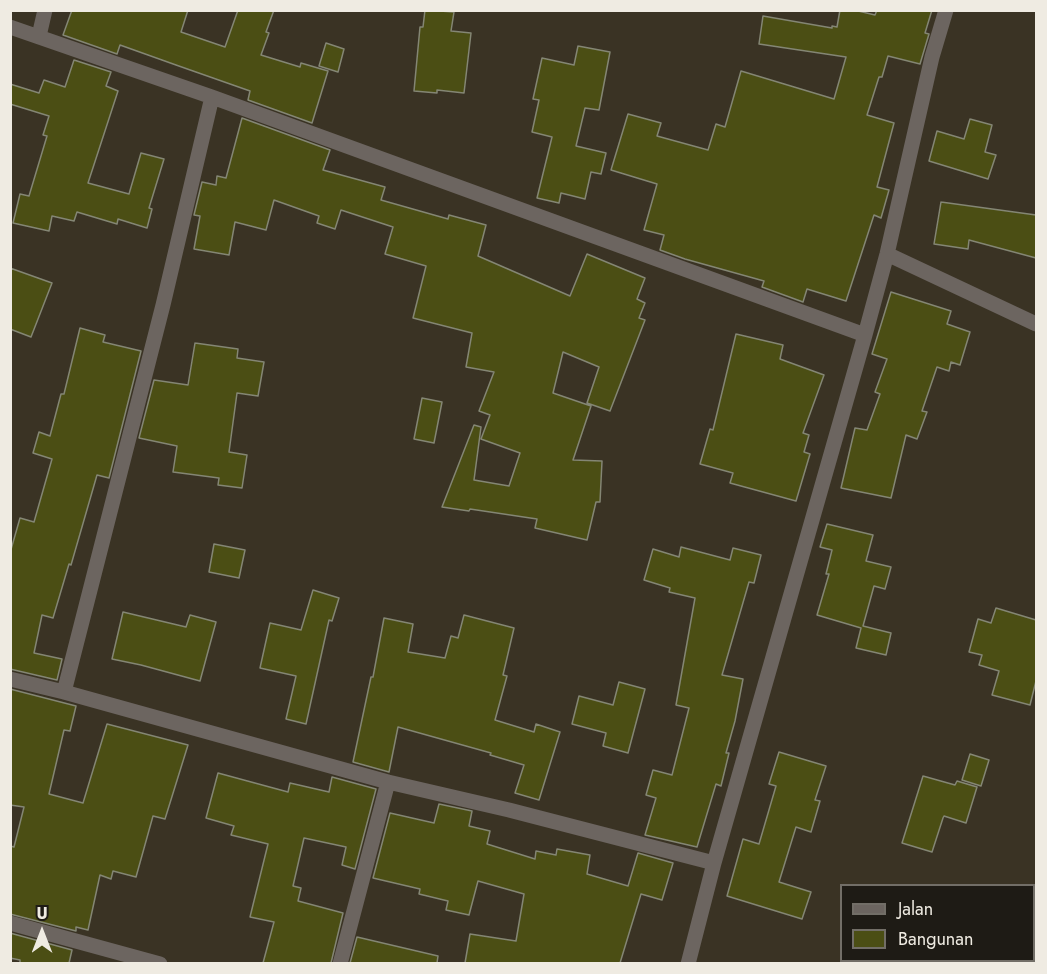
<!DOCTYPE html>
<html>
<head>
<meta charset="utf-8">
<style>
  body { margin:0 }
  #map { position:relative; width:1047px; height:974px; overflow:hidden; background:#3a3324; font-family:Jost,sans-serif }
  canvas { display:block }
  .frame { position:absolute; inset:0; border:12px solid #efebe2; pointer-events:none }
  .legend { position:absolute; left:840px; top:884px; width:195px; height:78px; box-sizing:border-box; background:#1e1b15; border:2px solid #726e67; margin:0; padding:8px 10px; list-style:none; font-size:18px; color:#efebe2 }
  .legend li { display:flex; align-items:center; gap:12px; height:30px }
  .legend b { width:30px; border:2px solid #726e67 }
  .north { position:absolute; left:12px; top:902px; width:60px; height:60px; -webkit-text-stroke:4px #1e1b15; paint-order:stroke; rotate:0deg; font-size:16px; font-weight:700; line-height:24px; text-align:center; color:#efebe2 }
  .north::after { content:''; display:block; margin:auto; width:21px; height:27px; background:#efebe2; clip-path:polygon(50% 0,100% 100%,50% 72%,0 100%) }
</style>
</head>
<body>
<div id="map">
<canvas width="1047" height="974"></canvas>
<div class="frame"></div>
<ul class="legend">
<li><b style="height:8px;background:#6c6560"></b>Jalan</li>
<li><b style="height:16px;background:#4b4e14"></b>Bangunan</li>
</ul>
<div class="north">U</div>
</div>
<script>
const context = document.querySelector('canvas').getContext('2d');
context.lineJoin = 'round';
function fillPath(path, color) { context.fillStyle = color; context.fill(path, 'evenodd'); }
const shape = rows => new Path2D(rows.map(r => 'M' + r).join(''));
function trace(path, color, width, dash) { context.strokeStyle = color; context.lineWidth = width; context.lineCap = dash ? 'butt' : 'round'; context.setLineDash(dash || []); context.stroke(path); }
const building = shape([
  [72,10,188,10,181,32,225,47,238,10,274,10,266,32,269,33,261,55,300,67,301,63,328,71,312,123,248,100,250,91,176,65,120,45,117,54,63,35,72,10],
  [425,10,454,12,451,31,471,33,464,93,437,90,437,93,414,91,420,27,423,27,425,10],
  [840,10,854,10,875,15,877,10,932,10,925,33,929,34,920,64,888,56,882,77,879,77,867,115,894,123,877,187,889,190,881,218,874,215,846,301,807,289,803,302,762,287,764,281,685,259,660,250,664,235,644,230,657,184,611,170,628,114,661,123,657,136,708,150,716,124,725,127,741,71,834,99,846,57,759,44,763,16,832,28,832,26,837,27,840,10],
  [326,43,344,49,338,72,319,66,326,43],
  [578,46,610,52,599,110,585,108,576,146,606,153,601,174,591,172,585,199,561,193,559,203,537,198,552,137,532,132,539,100,533,99,542,58,574,65,578,46],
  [74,60,111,72,106,86,118,91,88,183,129,194,141,153,164,159,149,208,152,209,147,228,118,219,117,224,77,212,74,221,52,216,49,231,13,223,20,194,29,196,47,136,43,135,49,116,10,104,10,84,39,93,44,80,65,87,74,60],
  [242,118,330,150,323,170,385,187,381,200,448,219,449,215,486,225,478,256,570,296,587,254,645,278,637,299,645,303,639,318,645,320,610,411,587,403,599,367,563,352,553,393,591,406,573,460,602,461,600,502,596,502,587,540,535,528,537,519,470,509,469,511,442,507,474,425,481,427,474,480,509,486,520,453,481,439,490,415,479,411,494,372,466,367,472,333,413,318,426,266,385,254,393,227,341,210,335,229,317,223,319,216,274,200,266,230,235,222,229,255,194,249,200,216,194,215,202,182,216,185,217,176,226,178,242,118],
  [970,119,992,125,985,152,996,155,988,179,929,161,937,131,964,139,970,119],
  [941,202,1036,215,1036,258,969,240,968,249,934,244,941,202],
  [10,268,52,283,31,337,10,329,10,268],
  [891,292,951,311,947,324,970,332,960,365,951,362,949,371,937,367,922,411,927,412,917,439,906,435,891,498,841,488,855,428,867,430,880,394,875,392,887,359,872,354,891,292],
  [80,328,105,335,103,342,141,351,109,478,97,475,71,565,69,564,53,618,42,615,34,653,62,659,57,680,10,669,10,553,20,518,34,522,52,459,33,453,39,432,50,436,61,394,64,394,80,328],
  [736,334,783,345,780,359,824,375,803,433,809,435,804,452,810,454,796,501,730,483,733,473,700,464,710,429,713,430,736,334],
  [195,343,238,349,237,358,264,362,258,396,237,393,229,452,247,455,242,488,218,485,219,478,173,472,177,446,139,438,154,380,188,385,195,343],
  [422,398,442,402,434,443,414,439,422,398],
  [827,524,873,535,866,561,891,567,885,589,874,586,863,626,891,633,886,655,856,648,861,628,817,615,829,574,826,574,832,550,820,547,827,524],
  [214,544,245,550,239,578,209,572,214,544],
  [681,547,730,560,733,548,761,555,754,583,749,582,722,675,743,679,735,721,726,753,729,753,721,786,716,784,697,847,645,835,656,798,646,795,653,770,672,775,689,708,676,705,695,598,669,592,670,588,644,580,653,549,679,557,681,547],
  [313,590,339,598,332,621,329,620,306,724,286,719,296,676,260,668,270,623,301,630,313,590],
  [996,608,1036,620,1036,681,1030,705,992,695,999,671,979,665,982,655,969,652,978,619,991,623,996,608],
  [123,612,186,627,190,615,216,622,200,681,141,665,112,659,123,612],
  [464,615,514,628,503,675,507,676,495,720,534,732,536,724,560,732,539,800,515,793,524,765,490,755,491,753,398,727,389,772,353,762,371,677,373,677,384,618,413,624,408,652,445,658,451,636,458,638,464,615],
  [619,682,645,689,628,753,603,746,606,733,572,724,579,696,613,705,619,682],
  [10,689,76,706,70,731,64,730,49,794,83,803,107,724,188,745,165,819,153,816,136,877,113,871,111,879,100,875,88,930,76,927,76,931,10,914,10,846,14,847,24,807,10,805,10,689],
  [779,752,826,766,815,800,820,801,811,832,796,827,779,882,811,892,802,919,727,896,743,839,759,844,776,786,769,784,779,752],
  [970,754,989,760,981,786,962,780,970,754],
  [218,773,288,792,290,783,329,792,332,777,376,789,355,869,342,865,346,847,304,838,293,886,301,888,298,901,343,913,331,963,263,963,274,922,250,917,268,844,231,835,234,826,206,818,218,773],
  [923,776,955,785,957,781,977,787,966,823,944,816,943,818,932,852,902,843,923,776],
  [439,804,472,811,469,826,490,831,487,844,535,859,536,851,556,855,557,849,590,855,587,874,628,886,638,853,673,863,662,900,641,894,620,963,465,963,470,934,516,941,524,894,478,881,469,915,446,910,448,901,419,894,420,889,373,878,390,813,434,823,439,804],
  [10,933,72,950,69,963,20,963,20,960,10,958,10,933],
  [357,937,438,956,437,963,350,963,357,937]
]);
fillPath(building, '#4b4e14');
trace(building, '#848674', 1.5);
trace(shape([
  [10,27,212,97,865,335],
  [39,36,45,10],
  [887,254,1036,324],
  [10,679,64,692,388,782,509,810,714,863],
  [64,692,163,305,212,97],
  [10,923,160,964],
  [340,964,388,782],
  [688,964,714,863,865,335,887,254,932,57,946,10]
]), '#6c6560', 15);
</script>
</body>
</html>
